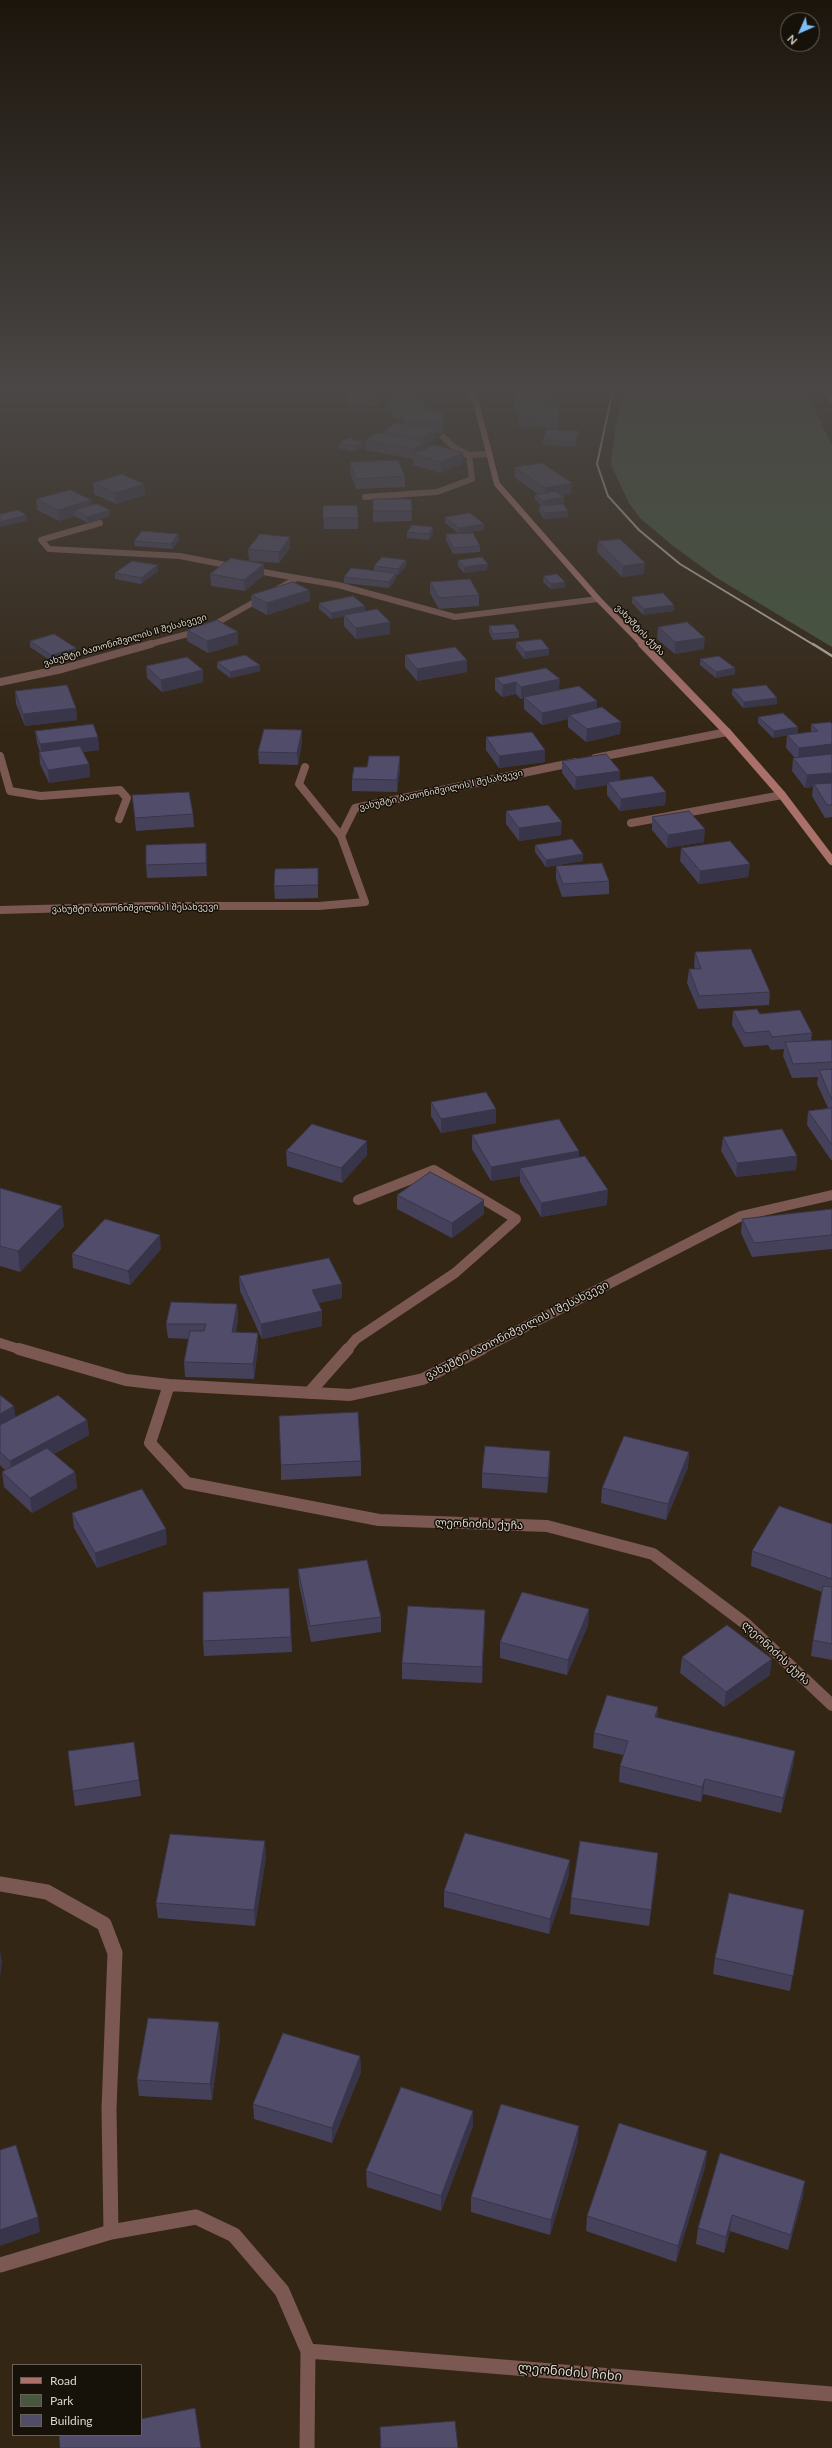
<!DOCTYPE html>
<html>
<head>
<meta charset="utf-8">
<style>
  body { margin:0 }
  #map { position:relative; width:832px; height:2448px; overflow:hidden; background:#332615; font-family:Lato,sans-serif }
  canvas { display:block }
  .legend { position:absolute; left:12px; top:2364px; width:130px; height:72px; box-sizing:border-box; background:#161109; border:1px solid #666057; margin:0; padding:5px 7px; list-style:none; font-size:12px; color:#ded6cb }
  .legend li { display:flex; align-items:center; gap:8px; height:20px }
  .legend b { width:20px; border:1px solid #666057 }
  .north { position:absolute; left:780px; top:12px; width:40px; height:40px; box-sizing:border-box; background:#161109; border:1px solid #666057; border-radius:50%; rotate:225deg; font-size:11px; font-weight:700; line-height:16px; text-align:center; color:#ded6cb }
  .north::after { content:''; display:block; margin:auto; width:14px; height:18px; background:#7dbef9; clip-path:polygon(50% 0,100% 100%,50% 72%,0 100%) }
</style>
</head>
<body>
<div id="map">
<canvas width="832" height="2448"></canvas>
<ul class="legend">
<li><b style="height:5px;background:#aa716b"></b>Road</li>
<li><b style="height:11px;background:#46583e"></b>Park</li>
<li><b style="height:11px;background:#504c6a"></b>Building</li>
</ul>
<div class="north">N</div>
</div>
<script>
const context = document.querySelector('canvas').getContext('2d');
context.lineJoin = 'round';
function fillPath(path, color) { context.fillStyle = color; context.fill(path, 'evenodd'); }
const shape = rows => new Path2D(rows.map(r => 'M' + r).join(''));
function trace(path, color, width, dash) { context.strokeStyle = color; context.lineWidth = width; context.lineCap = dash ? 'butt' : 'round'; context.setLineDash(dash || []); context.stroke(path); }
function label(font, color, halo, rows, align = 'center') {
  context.font = font + ' Lato,"Noto Sans Georgian",sans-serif'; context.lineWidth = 3; context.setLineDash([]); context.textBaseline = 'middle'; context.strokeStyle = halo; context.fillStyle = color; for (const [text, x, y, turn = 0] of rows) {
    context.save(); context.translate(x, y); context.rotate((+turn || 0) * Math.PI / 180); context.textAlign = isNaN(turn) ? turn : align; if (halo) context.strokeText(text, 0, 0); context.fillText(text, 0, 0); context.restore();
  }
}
fillPath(shape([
  [624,394,807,394,832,445,832,647,717,578,672,545,640,518,629,503,611,465,616,422]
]), '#46583e');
trace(shape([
  [443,437,455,448,469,455,464,454],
  [365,497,437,492,472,479,469,455,489,454],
  [100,523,41,540,49,549,180,556,236,567],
  [252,570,297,578]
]), '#7c5853', 6);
trace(shape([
  [0,756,10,791,41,796,120,790,127,798,119,819],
  [305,767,299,784,341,836]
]), '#7c5853', 8);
trace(shape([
  [147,645,206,629,297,578,338,585,455,617,598,599]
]), '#7c5853', 6);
trace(shape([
  [0,682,62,669,151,644],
  [595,758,727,732],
  [631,823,782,795],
  [0,910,150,906,319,906,365,902,341,836,355,808,576,762]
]), '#7c5853', 8);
trace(shape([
  [0,1343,22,1350],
  [347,1350,356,1339,455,1273,516,1219,434,1170,358,1200],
  [480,1350,741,1216,832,1195]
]), '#7c5853', 10);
trace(shape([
  [19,1349,126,1380,169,1385,350,1395,423,1379,482,1349],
  [169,1385,150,1443,187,1483,379,1520,547,1526,653,1554,746,1624,832,1705],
  [309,1393,348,1349]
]), '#7c5853', 12);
trace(shape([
  [0,1884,47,1892,104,1924,115,1953,109,2109,111,2232],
  [0,2265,111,2232,196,2217,234,2235,282,2291,308,2351,307,2448],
  [308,2351,832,2394]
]), '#7c5853', 15);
trace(shape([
  [468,394,476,402,497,484,598,599,643,645]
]), '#aa716b', 6);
trace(shape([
  [642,644,727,732,782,795,832,861]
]), '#aa716b', 8);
trace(shape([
  [612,394,597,464,608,496,639,530,680,564,814,645],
  [828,394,832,402]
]), '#bdb4a8', 2);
trace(shape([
  [813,644,832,656]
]), '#bdb4a8', 2.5);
fillPath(shape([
  [347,394,378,401,378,406,348,407],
  [380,394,412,394,412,395,380,396],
  [552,394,552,402,549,406,559,407,558,428,519,427,519,417,520,410,513,410,514,400],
  [389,398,425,406,425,411,443,411,443,433,435,433,435,439,424,448,424,449,463,453,463,463,441,473,413,465,413,459,366,450,365,440,384,434,384,432,404,424,404,418,394,418,389,408],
  [579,431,578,437,575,447,543,445,543,440],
  [339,443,363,447,354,452,339,448],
  [350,462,405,476,405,487,356,489,350,473],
  [515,467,572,483,571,494,562,495,564,503,552,505,568,517,544,519,539,511,539,506,542,506,535,500,535,495,538,494,515,478],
  [93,483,144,484,145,495,116,504,94,494],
  [36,499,92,505,110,510,110,516,88,523,75,516,59,521,37,510],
  [373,499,411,499,412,521,373,522],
  [323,506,358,518,358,529,324,529],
  [445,517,484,530,463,533,480,546,480,552,453,554,446,540,446,534,459,534,445,523],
  [407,532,433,533,429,540,407,538],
  [178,534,179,540,172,549,135,546,134,541],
  [290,537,290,548,279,563,249,561,248,549],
  [598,541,644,574,622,577,597,552],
  [406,560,406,566,398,575,396,575,396,579,389,588,344,583,344,577,374,571,374,566],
  [458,560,487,570,464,573,458,566],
  [264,564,264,575,245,591,211,586,210,574],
  [158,571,141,584,115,579,115,573],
  [544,576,565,582,565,587,551,589,543,582],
  [430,582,479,595,479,606,439,609,430,593],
  [309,590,310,601,267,615,252,607,251,595],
  [632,597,674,611,643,615,632,603],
  [319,603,365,606,365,611,390,634,356,639,344,626,344,616,331,619,319,609],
  [489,626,519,632,519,638,493,640,489,632],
  [658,627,704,649,675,654,657,639],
  [187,630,238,644,208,653,187,641],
  [30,641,76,654,51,661,30,647],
  [516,642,549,649,549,655,524,659,516,648],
  [405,655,467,660,467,672,417,681,405,667],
  [700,659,735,674,716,678,700,665],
  [217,662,260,665,260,671,230,678,217,668],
  [146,666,203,682,162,692,147,678],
  [495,678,559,690,597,701,597,708,621,722,620,734,586,742,568,727,568,719,542,725,524,709,524,698,521,699,516,694,502,697,495,690],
  [732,689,777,704,743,708,732,695],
  [15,691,76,708,77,720,25,726,16,704],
  [758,717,798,727,798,733,773,738,758,723],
  [811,724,832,724,832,817,825,818,812,796,813,787,805,788,792,771,793,758,795,758,786,748,787,735,811,732],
  [35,731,98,737,99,750,83,752,89,764,90,777,49,783,40,764,39,752,40,752,37,743],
  [486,737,545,750,545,762,499,768,486,750],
  [302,742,298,765,259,764,258,752],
  [562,761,620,780,666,792,665,805,620,811,607,795,607,785,575,790,562,773],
  [400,768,397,792,352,791,352,779],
  [132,795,193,814,194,827,136,831],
  [506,811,561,835,519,841,506,824],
  [652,817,704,842,667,848,652,830],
  [206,843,207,876,147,878,146,865],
  [535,845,583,854,583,861,546,867,535,852],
  [681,848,750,864,748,877,699,884,680,861],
  [556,866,609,881,609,894,562,897,556,879],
  [318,868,318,898,275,899,274,886],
  [695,952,770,992,769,1005,698,1009,687,983,689,969,695,969,694,966],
  [733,1011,760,1014,812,1033,811,1041,832,1040,832,1160,831,1160,807,1125,808,1111,828,1108,817,1084,818,1077,792,1078,783,1056,784,1049,771,1050,768,1045,744,1047,732,1025],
  [431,1102,496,1109,496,1123,441,1133,431,1116],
  [472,1135,579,1151,579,1157,607,1205,541,1217,520,1182,520,1176,491,1181,472,1149],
  [723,1137,797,1156,796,1170,736,1177,721,1151],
  [286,1151,367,1155,342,1183,287,1166],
  [0,1188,64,1226,20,1272,0,1266],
  [397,1195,484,1200,484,1214,452,1238,397,1209],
  [832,1209,832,1249,752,1257,741,1233,742,1219],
  [161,1249,130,1285,73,1268,72,1254],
  [239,1276,342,1298,318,1303,322,1326,262,1339,240,1291],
  [237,1304,238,1319,236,1332,258,1348,254,1379,185,1377,184,1362,189,1339,168,1338,166,1324],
  [0,1395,16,1417,87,1420,89,1435,54,1454,75,1472,77,1488,32,1513,4,1487,2,1472,5,1470,0,1465],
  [689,1452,688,1467,666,1520,601,1503,602,1488],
  [361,1461,361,1476,281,1480,281,1465],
  [550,1466,547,1493,482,1488,482,1473],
  [72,1513,167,1544,97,1568,74,1528],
  [832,1524,832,1660,811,1656,813,1640,822,1592,751,1566,752,1551],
  [298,1569,381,1617,381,1632,311,1642,299,1584],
  [289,1588,292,1652,204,1656,203,1641],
  [589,1609,588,1625,567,1675,500,1658,500,1642],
  [485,1610,482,1683,402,1679,402,1663],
  [682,1657,770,1675,724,1707,680,1673],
  [658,1707,657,1718,795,1751,793,1766,781,1813,703,1794,701,1802,619,1782,620,1766,623,1755,593,1748,594,1733],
  [68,1751,139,1780,141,1796,75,1806],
  [266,1857,255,1926,158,1918,156,1903],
  [657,1868,649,1926,570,1914,571,1898],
  [569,1875,549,1934,444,1907,444,1891],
  [804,1910,790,1991,713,1974,715,1958],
  [220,2038,212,2100,139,2096,137,2080],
  [360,2056,361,2072,332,2143,254,2119,253,2104],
  [473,2111,473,2126,441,2211,367,2187,366,2171],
  [578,2141,550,2235,471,2212,471,2197],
  [707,2151,705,2167,676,2262,586,2231,587,2216],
  [720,2153,803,2196,788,2250,730,2231,724,2253,696,2244,698,2228],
  [380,2427,458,2448,380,2448]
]), '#45415b');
fillPath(shape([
  [551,394,552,394,552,402,547,410,548,400],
  [559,407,559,417,558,428,558,418],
  [435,428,435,439,424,448,424,452,413,454,413,449,424,442,424,438],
  [579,431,578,437,575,447,575,442],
  [363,442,363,447,354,452,354,446],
  [463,453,463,463,441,473,441,462],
  [572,483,571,494,544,498,545,488],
  [144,484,145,495,116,504,115,493],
  [564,497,564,503,543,506,543,501],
  [91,500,92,511,74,510,75,516,59,521,58,510],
  [110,510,110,516,88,523,87,517],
  [568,511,568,517,544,519,545,513],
  [26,515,27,521,0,527,0,522],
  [484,524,484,530,459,534,459,528],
  [433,527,433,533,429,540,429,534],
  [178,534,179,540,172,549,171,544],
  [290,537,290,548,279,563,279,552],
  [406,560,406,566,398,575,398,569],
  [645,563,644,574,622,577,623,566],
  [264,564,264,575,245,591,244,580],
  [488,564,487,570,464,573,464,567],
  [158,565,158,571,141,584,141,578],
  [396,573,396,579,389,588,389,582],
  [565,582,565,587,551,589,551,584],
  [309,590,310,601,267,615,267,603],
  [674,605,674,611,643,615,644,609],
  [365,606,365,612,344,615,344,616,331,619,331,613],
  [390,622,390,634,356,639,356,628],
  [238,632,238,644,208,653,207,641],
  [705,638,704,649,675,654,675,642],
  [76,648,76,654,51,661,51,655],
  [549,649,549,655,524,659,525,652],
  [467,660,467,672,417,681,417,669],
  [260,665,260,671,230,678,230,672],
  [735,668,735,674,716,678,716,672],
  [203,670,203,682,162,692,161,680],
  [560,679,559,691,524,697,524,698,521,699,521,687],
  [516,682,516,694,502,697,503,685],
  [777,698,777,704,743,708,744,702],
  [597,701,597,713,569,715,568,719,542,725,542,713],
  [76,708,77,720,25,726,23,714],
  [621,722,620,734,586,742,587,729],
  [798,727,798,733,773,738,774,731],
  [302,730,302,742,298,765,297,753],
  [98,737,99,750,42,757,40,744],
  [832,744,832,756,798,760,799,748],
  [545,750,545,762,499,768,499,756],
  [400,756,400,768,397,792,397,780],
  [89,764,90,777,49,783,48,770],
  [620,771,620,783,608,782,607,785,575,790,576,777],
  [832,773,832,785,814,784,813,787,805,788,807,775],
  [666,792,665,805,620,811,621,799],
  [562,822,561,835,519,841,519,828],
  [705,829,704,842,667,848,668,835],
  [206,843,207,856,207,876,206,863],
  [583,854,583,861,546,867,546,860],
  [750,864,748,877,699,884,700,871],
  [496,1109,496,1123,441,1133,441,1119],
  [367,1141,367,1155,342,1183,341,1168],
  [579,1151,579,1165,520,1168,520,1176,491,1181,491,1167],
  [797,1156,796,1170,736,1177,737,1163],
  [608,1190,607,1205,541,1217,541,1203],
  [484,1200,484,1214,452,1238,452,1223],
  [62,1206,64,1226,20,1272,18,1251],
  [160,1235,161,1249,130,1285,128,1271],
  [342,1284,342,1298,312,1305,312,1290],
  [237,1304,238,1319,233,1347,232,1332],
  [322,1311,322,1326,262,1339,261,1324],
  [258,1333,258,1348,254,1379,253,1364],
  [14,1406,16,1421,0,1431,0,1414],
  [87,1420,89,1435,12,1476,10,1461],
  [550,1451,550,1466,547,1493,548,1478],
  [689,1452,688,1467,666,1520,668,1504],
  [75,1472,77,1488,32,1513,30,1498],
  [166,1529,167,1544,97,1568,95,1553],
  [589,1609,588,1625,567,1675,568,1660],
  [485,1610,485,1626,482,1683,482,1667],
  [772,1659,770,1675,724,1707,726,1692],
  [658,1707,657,1723,655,1717],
  [795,1751,793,1766,781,1813,783,1798],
  [705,1779,703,1794,701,1802,702,1787],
  [265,1841,266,1857,255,1926,254,1910],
  [658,1853,657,1868,649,1926,651,1910],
  [570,1860,569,1875,549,1934,550,1919],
  [804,1910,802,1926,790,1991,793,1976],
  [0,1951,2,1962,0,1978],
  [219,2022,220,2038,212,2100,210,2084],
  [360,2056,361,2072,332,2143,332,2128],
  [473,2111,473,2126,441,2211,441,2196],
  [579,2126,578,2141,550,2235,551,2220],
  [707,2151,705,2167,676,2262,678,2246],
  [805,2181,803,2196,788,2250,791,2235],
  [732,2215,730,2231,724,2253,726,2237],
  [38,2217,40,2232,0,2246,0,2230]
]), '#38354a');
const building = shape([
  [347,394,377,394,378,401,348,402,347,394],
  [517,394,551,394,548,400,514,400,517,394],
  [420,396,425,406,394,408,389,398,420,396],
  [521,406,559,407,558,418,519,417,521,406],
  [404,411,443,411,443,423,404,420,404,411],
  [395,423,435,428,424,438,384,432,395,423],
  [547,429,579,431,575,442,543,440,547,429],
  [377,433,425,442,413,449,365,440,377,433],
  [349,438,363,442,354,446,339,443,349,438],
  [434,445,463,453,441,462,413,454,434,445],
  [398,460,405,476,356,479,350,462,398,460],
  [542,463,572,483,545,488,515,467,542,463],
  [122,474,144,484,115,493,93,483,122,474],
  [70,490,91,500,58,510,36,499,70,490],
  [555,491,564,497,543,501,535,495,555,491],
  [373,499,411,499,412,511,373,511,373,499],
  [97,504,110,510,87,517,74,510,97,504],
  [563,504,568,511,545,513,539,506,563,504],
  [357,505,358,518,323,518,323,506,357,505],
  [18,510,26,515,0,522,0,514,18,510],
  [470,513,484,524,459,528,445,517,470,513],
  [412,525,433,527,429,534,407,532,412,525],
  [142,531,178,534,171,544,134,541,142,531],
  [473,533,480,546,453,548,446,534,473,533],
  [260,534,290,537,279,552,248,549,260,534],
  [620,539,645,563,623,566,598,541,620,539],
  [382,557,406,560,398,569,374,566,382,557],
  [482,557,488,564,464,567,458,560,482,557],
  [231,558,264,564,244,580,210,574,231,558],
  [132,561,158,565,141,578,115,573,132,561],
  [351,568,396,573,389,582,344,577,351,568],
  [557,574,565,582,551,584,544,576,557,574],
  [470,579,479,595,439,598,430,582,470,579],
  [293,582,309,590,267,603,251,595,293,582],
  [663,593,674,605,644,609,632,597,663,593],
  [353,596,365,606,331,613,319,603,353,596],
  [377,609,390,622,356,628,344,615,377,609],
  [217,620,238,632,207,641,187,630,217,620],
  [687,622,705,638,675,642,658,627,687,622],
  [514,624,519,632,493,634,489,626,514,624],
  [54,634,76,648,51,655,30,641,54,634],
  [541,639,549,649,525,652,516,642,541,639],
  [455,647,467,660,417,669,405,655,455,647],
  [245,655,260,665,230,672,217,662,245,655],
  [719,656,735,668,716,672,700,659,719,656],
  [187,657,203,670,161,680,146,666,187,657],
  [546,668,560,679,521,687,516,682,503,685,495,678,546,668],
  [67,685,76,708,23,714,15,691,67,685],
  [766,685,777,698,744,702,732,689,766,685],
  [579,686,597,701,542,713,524,697,579,686],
  [602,707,621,722,587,729,569,715,602,707],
  [783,713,798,727,774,731,758,717,783,713],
  [830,722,832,724,832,744,799,748,787,735,818,731,811,724,830,722],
  [93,724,98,737,40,744,35,731,93,724],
  [264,729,302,730,297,753,258,752,264,729],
  [532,732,545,750,499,756,486,737,532,732],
  [80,746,89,764,48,770,39,752,80,746],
  [606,754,620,771,576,777,562,761,606,754],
  [832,754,832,773,807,775,793,758,832,754],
  [369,756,400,756,397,780,352,779,354,767,367,767,369,756],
  [652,776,666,792,621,799,608,782,652,776],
  [832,783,832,805,827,805,814,784,832,783],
  [189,792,193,814,135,818,132,795,189,792],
  [548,805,562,822,519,828,506,811,548,805],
  [689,811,705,829,668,835,652,817,689,811],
  [572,839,583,854,546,860,535,845,572,839],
  [730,841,750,864,700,871,681,848,730,841],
  [206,843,206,863,146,865,146,845,206,843],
  [602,863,609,881,563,884,556,866,602,863],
  [318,868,318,885,274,886,275,869,318,868],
  [751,949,770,992,699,996,689,969,701,969,695,952,751,949],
  [757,1009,760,1014,800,1010,812,1033,772,1037,769,1031,745,1033,733,1011,757,1009],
  [832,1040,832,1062,793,1064,785,1042,832,1040],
  [832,1069,832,1100,819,1070,832,1069],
  [486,1092,496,1109,441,1119,431,1102,486,1092],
  [832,1108,832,1145,808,1111,832,1108],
  [559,1119,579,1151,491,1167,472,1135,559,1119],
  [312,1124,367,1141,341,1168,286,1151,312,1124],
  [782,1129,797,1156,737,1163,723,1137,782,1129],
  [585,1156,608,1190,541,1203,520,1168,585,1156],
  [430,1172,484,1200,452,1223,397,1195,430,1172],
  [0,1188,62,1206,18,1251,0,1246,0,1188],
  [832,1209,832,1235,754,1243,742,1219,832,1209],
  [105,1219,160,1235,128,1271,72,1254,105,1219],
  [329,1258,342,1284,312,1290,322,1311,261,1324,239,1276,329,1258],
  [171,1302,237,1304,232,1332,258,1333,253,1364,184,1362,190,1331,204,1331,206,1324,166,1324,171,1302],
  [0,1395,14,1406,0,1414,0,1395],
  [58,1395,87,1420,10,1461,0,1452,0,1425,58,1395],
  [358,1412,361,1461,281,1465,279,1416,358,1412],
  [624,1436,689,1452,668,1504,602,1488,624,1436],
  [485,1446,550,1451,548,1478,482,1473,485,1446],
  [47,1448,75,1472,30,1498,2,1472,47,1448],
  [142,1489,166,1529,95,1553,72,1513,142,1489],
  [779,1506,832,1524,832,1579,752,1551,779,1506],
  [367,1560,381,1617,310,1626,298,1569,367,1560],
  [823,1586,832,1587,832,1644,813,1640,823,1586],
  [289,1588,291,1637,203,1641,203,1592,289,1588],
  [522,1592,589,1609,568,1660,500,1642,522,1592],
  [408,1606,485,1610,482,1667,402,1663,408,1606],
  [727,1625,772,1659,726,1692,682,1657,727,1625],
  [607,1695,658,1707,655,1717,795,1751,783,1798,705,1779,702,1787,620,1766,628,1741,594,1733,607,1695],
  [134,1742,139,1780,73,1791,68,1751,134,1742],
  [465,1833,570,1860,550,1919,444,1891,465,1833],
  [170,1834,265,1841,254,1910,156,1903,170,1834],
  [580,1841,658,1853,651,1910,571,1898,580,1841],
  [729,1893,804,1910,793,1976,715,1958,729,1893],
  [148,2018,219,2022,210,2084,137,2080,148,2018],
  [283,2033,360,2056,332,2128,253,2104,283,2033],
  [401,2087,473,2111,441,2196,366,2171,401,2087],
  [501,2104,579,2126,551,2220,471,2197,501,2104],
  [619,2123,707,2151,678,2246,587,2216,619,2123],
  [16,2145,38,2217,0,2230,0,2150,16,2145],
  [720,2153,805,2181,791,2235,732,2215,726,2237,698,2228,720,2153],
  [195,2408,201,2448,60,2448,59,2436,65,2435,141,2435,141,2419,195,2408],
  [455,2421,458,2448,381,2448,380,2427,455,2421]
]);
fillPath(building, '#504c6a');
trace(building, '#38354a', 1);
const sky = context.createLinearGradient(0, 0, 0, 737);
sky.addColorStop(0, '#1c150c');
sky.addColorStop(0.53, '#4a4746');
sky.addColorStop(1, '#4a474600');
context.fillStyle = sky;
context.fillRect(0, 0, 832, 737);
label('9px', '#ded6cb', '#161109', [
  ["ვახუშტის ქუჩა",640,630,46],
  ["ვახუშტი ბათონიშვილის II შესახვევი",125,640,-16],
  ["ვახუშტი ბათონიშვილის I შესახვევი",441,790,-12],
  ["ვახუშტი ბათონიშვილის I შესახვევი",135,908,-1]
]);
label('11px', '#ded6cb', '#161109', [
  ["ვახუშტი ბათონიშვილის I შესახვევი",517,1330,-27],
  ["ლეონიძის ქუჩა",479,1524,2],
  ["ლეონიძის ქუჩა",776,1653,43]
]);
label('13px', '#ded6cb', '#161109', [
  ["ლეონიძის ჩიხი",570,2372,5]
]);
</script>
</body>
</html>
